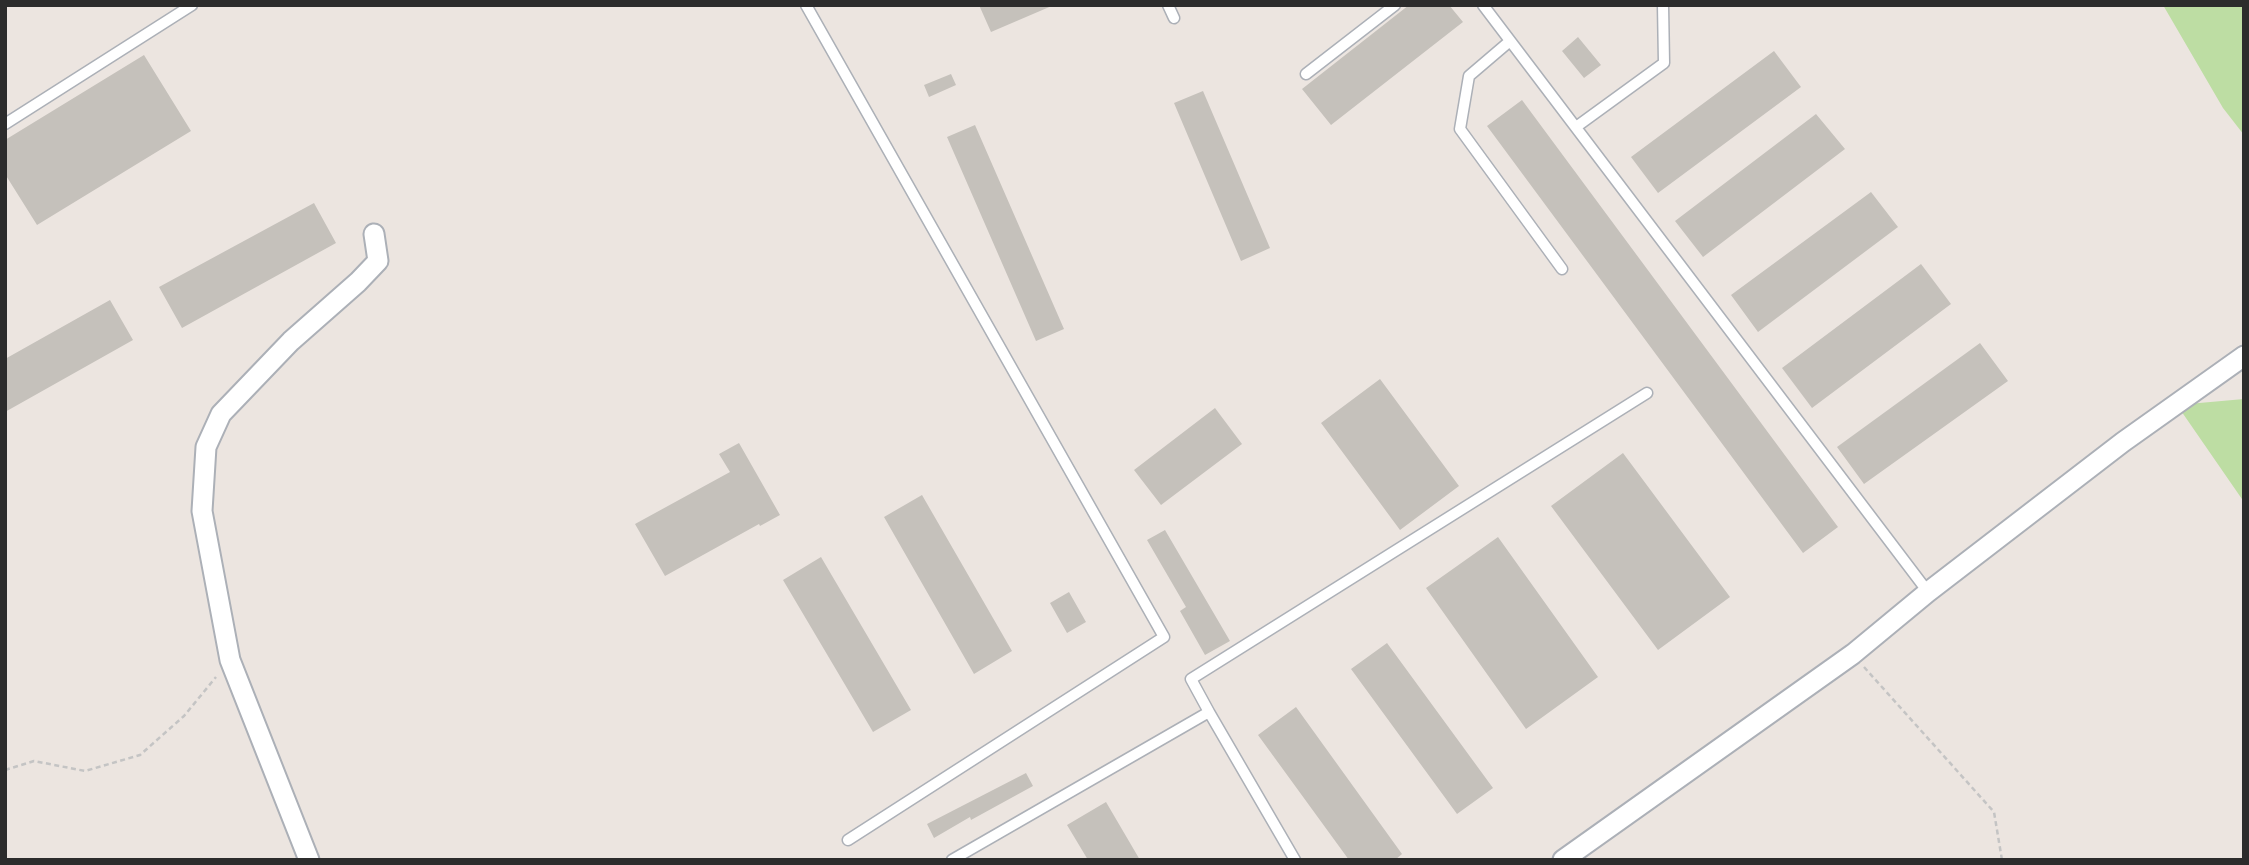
<!DOCTYPE html>
<html>
<head>
<meta charset="utf-8">
<style>
  body { margin:0 }
  #map { position:relative; width:2249px; height:865px; overflow:hidden; background:#ece5e0; font-family:"Noto Sans",sans-serif }
  canvas { display:block }
  .frame { position:absolute; inset:0; border:7px solid #2c2c2c; pointer-events:none }
</style>
</head>
<body>
<div id="map">
<canvas width="2249" height="865"></canvas>
<div class="frame"></div>
</div>
<script>
const context = document.querySelector('canvas').getContext('2d');
context.lineJoin = 'round';
function fillPath(path, color) { context.fillStyle = color; context.fill(path, 'evenodd'); }
const shape = rows => new Path2D(rows.map(r => 'M' + r).join(''));
function trace(path, color, width, dash) { context.strokeStyle = color; context.lineWidth = width; context.lineCap = dash ? 'butt' : 'round'; context.setLineDash(dash || []); context.stroke(path); }
fillPath(shape([
  [2163,5,2244,5,2244,135,2223,108],
  [2244,399,2244,502,2177,405]
]), '#bddda3');
fillPath(shape([
  [979,5,1054,5,991,32],
  [1409,5,1449,5,1463,22,1331,125,1302,89],
  [1578,37,1601,65,1584,78,1562,51],
  [1774,51,1801,87,1658,193,1631,157],
  [144,55,191,131,37,225,5,174,5,140],
  [951,74,956,85,929,97,924,85],
  [1203,91,1270,248,1241,261,1174,103],
  [1522,100,1838,527,1803,553,1487,126],
  [1816,114,1845,149,1703,257,1675,221],
  [975,125,1064,329,1036,341,947,137],
  [1871,192,1898,227,1758,332,1731,295],
  [314,203,336,243,182,328,159,287],
  [1921,264,1951,304,1812,408,1782,368],
  [110,300,133,340,5,412,5,359],
  [1980,343,2008,381,1864,484,1837,447],
  [1380,379,1459,486,1400,530,1321,423],
  [1215,408,1242,444,1161,505,1134,470],
  [739,443,780,515,760,526,759,524,665,576,635,524,730,472,719,454],
  [1623,453,1730,597,1658,650,1551,506],
  [922,495,1012,651,974,674,884,517],
  [1165,530,1230,641,1205,655,1180,611,1186,607,1147,540],
  [1498,537,1598,677,1526,729,1426,588],
  [821,557,911,710,873,732,783,580],
  [1069,592,1086,622,1067,633,1050,603],
  [1387,643,1493,788,1457,814,1351,669],
  [1296,707,1402,854,1395,860,1349,860,1258,735],
  [1026,773,1033,786,971,820,970,817,934,838,927,824],
  [1106,802,1140,860,1088,860,1067,825]
]), '#c5c1bb');
const lane = shape([
  [806,5,1164,637,848,840],
  [1168,5,1174,18],
  [1483,5,1928,592],
  [1510,41,1469,76,1460,129,1562,269],
  [1306,74,1395,5],
  [5,124,192,5],
  [1576,127,1664,63,1663,5],
  [1209,712,1191,679,1647,393],
  [952,860,1209,712,1295,860]
]);
const street = shape([
  [309,860,230,660,202,511,206,447,221,414,291,341,358,282,378,261,374,234],
  [1563,860,1853,654,1928,592,2123,442,2244,356]
]);
trace(lane, '#acb0b7', 13);
trace(street, '#acb0b7', 23);
trace(shape([
  [1864,667,1994,812,2002,860],
  [5,770,34,761,85,771,140,755,184,716,216,677]
]), '#c4c4c4', 2.5, [5, 3.5]);
trace(lane, '#fff', 10);
trace(street, '#fff', 19);
</script>
</body>
</html>
